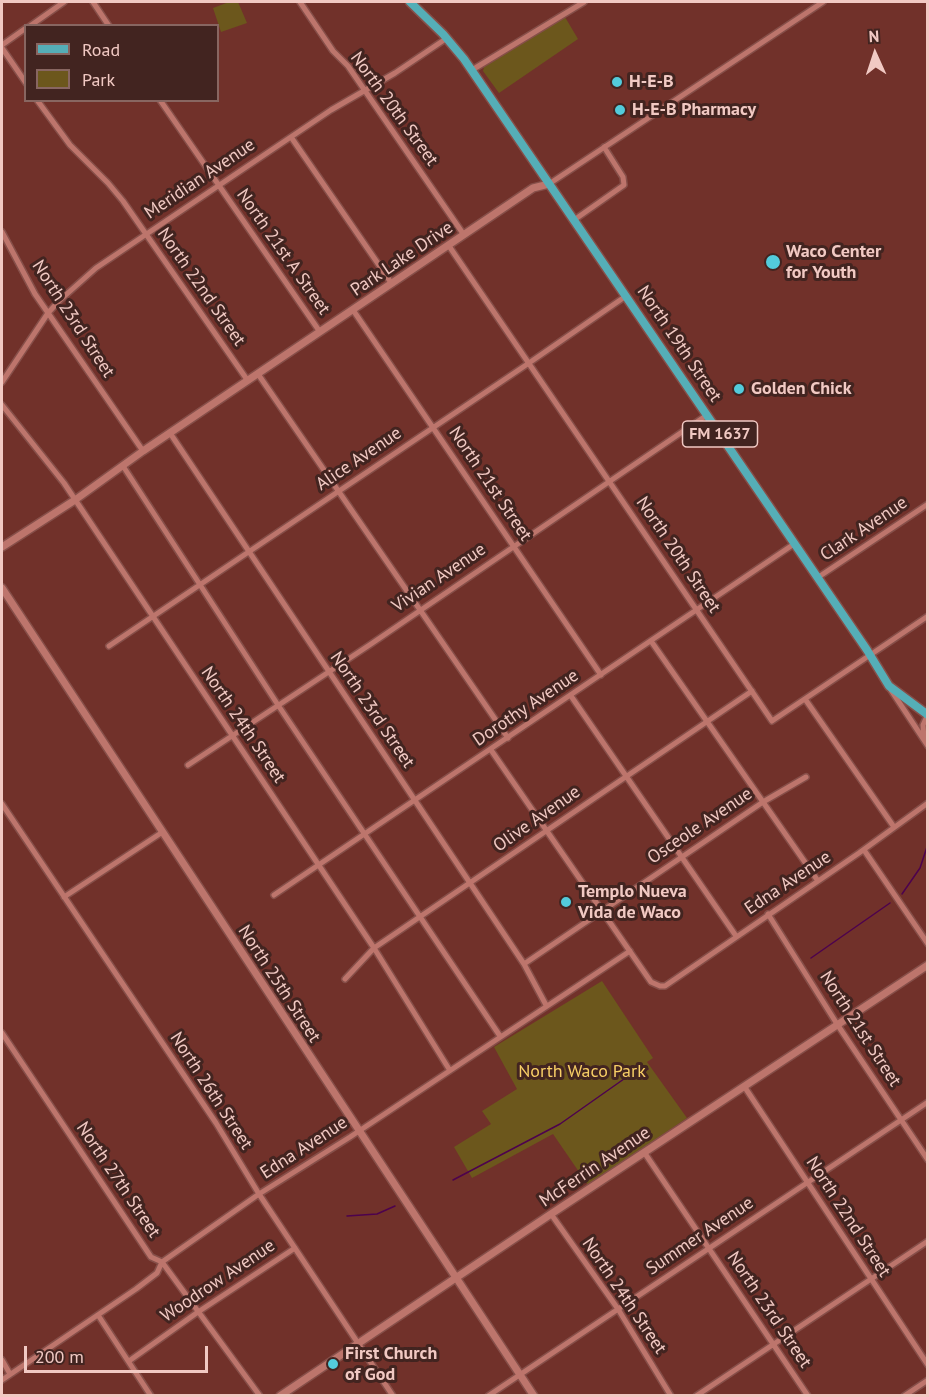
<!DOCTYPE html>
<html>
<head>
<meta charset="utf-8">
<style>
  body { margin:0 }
  #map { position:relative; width:929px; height:1397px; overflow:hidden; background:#71312a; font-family:"PT Sans",sans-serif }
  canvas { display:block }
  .frame { position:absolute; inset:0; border:3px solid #f1c9c3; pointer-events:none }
  .legend { position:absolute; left:24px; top:24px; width:195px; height:78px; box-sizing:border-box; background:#422420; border:2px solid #886661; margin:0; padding:8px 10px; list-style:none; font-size:18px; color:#f1c9c3 }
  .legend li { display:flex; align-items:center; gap:12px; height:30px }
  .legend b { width:30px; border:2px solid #886661 }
  .north { position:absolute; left:845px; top:24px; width:60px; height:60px; -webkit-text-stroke:4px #422420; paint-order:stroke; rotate:357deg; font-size:16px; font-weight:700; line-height:24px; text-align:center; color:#f1c9c3 }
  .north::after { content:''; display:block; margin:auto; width:21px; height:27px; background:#f1c9c3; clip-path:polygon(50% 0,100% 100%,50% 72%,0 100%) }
  .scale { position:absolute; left:24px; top:1346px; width:184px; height:27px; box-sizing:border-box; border:3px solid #f1c9c3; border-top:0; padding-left:8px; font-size:18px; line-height:21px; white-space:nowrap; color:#f1c9c3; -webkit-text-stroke:4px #422420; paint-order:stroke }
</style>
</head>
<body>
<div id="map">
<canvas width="929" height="1397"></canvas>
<div class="frame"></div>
<ul class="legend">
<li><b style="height:8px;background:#55aeb7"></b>Road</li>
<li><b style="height:16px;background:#6c571c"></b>Park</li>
</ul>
<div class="north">N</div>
<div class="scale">200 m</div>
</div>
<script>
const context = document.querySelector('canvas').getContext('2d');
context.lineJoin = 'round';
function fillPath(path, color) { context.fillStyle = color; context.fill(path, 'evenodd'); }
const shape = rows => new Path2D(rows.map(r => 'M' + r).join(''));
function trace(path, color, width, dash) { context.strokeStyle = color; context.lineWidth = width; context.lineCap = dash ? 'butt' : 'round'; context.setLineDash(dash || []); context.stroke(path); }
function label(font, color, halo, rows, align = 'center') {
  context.font = font + ' "PT Sans",sans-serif'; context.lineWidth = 6; context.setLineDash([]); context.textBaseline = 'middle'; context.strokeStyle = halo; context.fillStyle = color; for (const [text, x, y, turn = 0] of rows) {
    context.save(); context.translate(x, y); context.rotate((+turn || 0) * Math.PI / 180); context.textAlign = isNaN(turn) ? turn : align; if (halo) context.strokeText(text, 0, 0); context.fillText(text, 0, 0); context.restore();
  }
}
fillPath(shape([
  [229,2,238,2,247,23,221,32,213,8],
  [565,17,578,39,499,93,483,71,484,67],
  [602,981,653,1058,647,1062,687,1118,588,1185,553,1134,472,1178,454,1147,491,1124,482,1111,517,1089,494,1047]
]), '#6c571c');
trace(shape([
  [902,894,920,868,928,844],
  [811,958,890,903],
  [453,1180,560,1124,631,1074,648,1069],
  [347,1216,377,1214,395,1206]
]), '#4d024e', 1.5);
const minor = shape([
  [93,2,109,26],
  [300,2,333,51,348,66,464,235],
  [30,26,64,2],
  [2,45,26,28],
  [2,48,26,83],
  [472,70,584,2],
  [37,100,70,145,108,183,123,201,248,381],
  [160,100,320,332],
  [291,137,392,284],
  [549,184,823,2],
  [574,220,624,185,623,177,604,147],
  [2,232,35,294,143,451],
  [449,246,772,721,928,616],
  [353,310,601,675],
  [258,374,508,738],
  [2,382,48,313,59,301,96,268,331,110,395,73,447,38],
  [2,405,64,483,374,948,449,1069],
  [170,433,524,964,546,1005],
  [123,466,278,705,500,1036],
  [817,578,928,504],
  [651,641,818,881],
  [109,646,529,363,626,296],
  [891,690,928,746],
  [571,696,736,936],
  [805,699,894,827],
  [924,738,923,725,928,714],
  [491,750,651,982,660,986,665,986,859,853,928,803],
  [188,765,371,644,707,415],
  [2,804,216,1123,259,1194,393,1396],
  [864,850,928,944],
  [274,895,794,544],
  [64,897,161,833],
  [768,914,837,1024,928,1160],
  [524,964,763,802,806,777],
  [345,979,374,948,752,691],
  [2,1033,151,1257,162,1262,260,1396],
  [744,1086,928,1365],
  [644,1152,808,1396],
  [551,1214,618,1309,671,1396],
  [98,1315,151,1396],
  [2,1360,10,1374],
  [129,1361,198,1312,295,1248],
  [2,1380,136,1289,157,1273,162,1262,259,1194,350,1137,630,951],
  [488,1396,928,1102],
  [696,1396,928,1241],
  [904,1396,928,1380]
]);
const tertiary = shape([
  [2,547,75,500,143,451,533,188,549,184],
  [2,588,534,1396],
  [280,1396,551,1214,928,965]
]);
const primary = shape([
  [410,2,443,34,464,59,867,650,889,686,928,715]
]);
trace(minor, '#864f49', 8);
trace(tertiary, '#864f49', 10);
trace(primary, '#864f49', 11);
trace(minor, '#bd756c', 5);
trace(tertiary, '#bd756c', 7);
trace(primary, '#55aeb7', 8);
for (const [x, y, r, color] of [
  [617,82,6,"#53cbdb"],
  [620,110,6,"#53cbdb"],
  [773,262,8,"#53cbdb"],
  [739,389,6,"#53cbdb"],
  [566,902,6,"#53cbdb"],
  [333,1364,6,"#53cbdb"]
]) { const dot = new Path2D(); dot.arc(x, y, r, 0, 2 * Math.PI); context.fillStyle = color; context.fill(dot); trace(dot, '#422420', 2); }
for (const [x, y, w] of [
  [720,434,75]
]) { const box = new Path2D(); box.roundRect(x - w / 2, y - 13, w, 26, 4.5); context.fillStyle = '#422420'; context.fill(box); trace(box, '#f1c9c3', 1.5); }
label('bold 16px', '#f1c9c3', null, [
  ["FM 1637",720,434]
]);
label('bold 18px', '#f1c9c3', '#422420', [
  ["H-E-B",629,82],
  ["H-E-B Pharmacy",632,110],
  ["Waco Center",786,252],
  ["for Youth",786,273],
  ["Golden Chick",751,389],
  ["Templo Nueva",578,892],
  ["Vida de Waco",578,913],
  ["First Church",345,1354],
  ["of God",345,1375]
], 'left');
label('18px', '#f1c9c3', '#422420', [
  ["North 20th Street",394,109,54],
  ["Meridian Avenue",200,179,-34],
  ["North 21st A Street",283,252,55],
  ["Park Lake Drive",402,259,-34],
  ["North 22nd Street",201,287,55],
  ["North 23rd Street",73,319,57],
  ["North 19th Street",679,344,56],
  ["Alice Avenue",359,459,-34],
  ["North 21st Street",490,484,56],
  ["Clark Avenue",864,529,-34],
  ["North 20th Street",678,555,56],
  ["Vivian Avenue",439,578,-34],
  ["Dorothy Avenue",526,708,-34],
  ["North 23rd Street",372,710,56],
  ["North 24th Street",243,725,56],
  ["Olive Avenue",537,819,-35],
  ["Osceole Avenue",700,826,-34],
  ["Edna Avenue",788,883,-34],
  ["North 25th Street",279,984,57],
  ["North 21st Street",860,1029,57],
  ["North 26th Street",211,1091,57],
  ["Edna Avenue",304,1148,-33],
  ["McFerrin Avenue",595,1167,-34],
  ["North 27th Street",118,1180,56],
  ["North 22nd Street",848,1217,57],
  ["Summer Avenue",700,1236,-34],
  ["Woodrow Avenue",218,1281,-34],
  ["North 24th Street",624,1296,56],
  ["North 23rd Street",769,1310,56]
]);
label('18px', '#f8cf66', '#422420', [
  ["North Waco Park",582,1072]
]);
</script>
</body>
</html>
